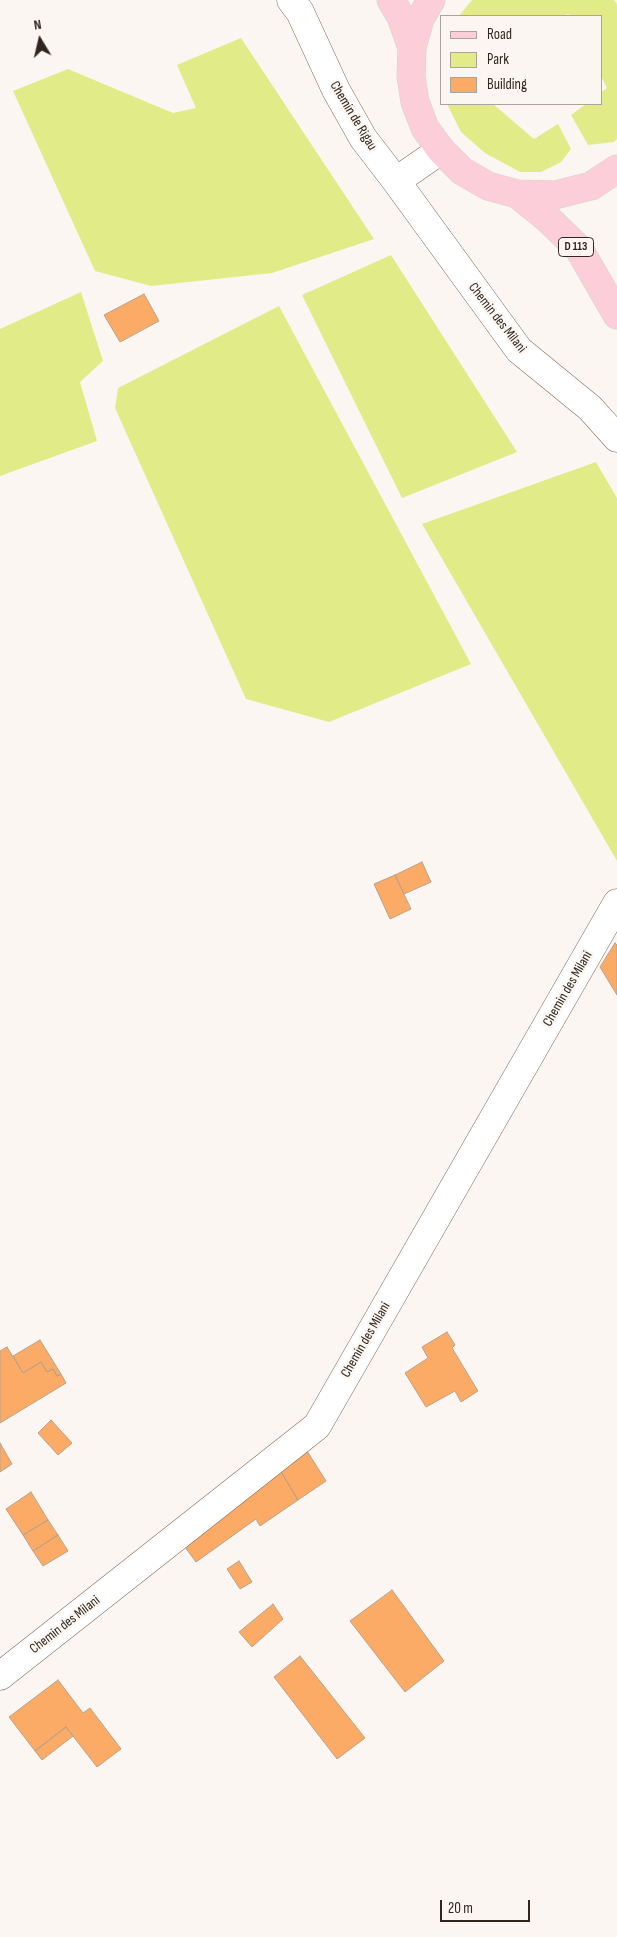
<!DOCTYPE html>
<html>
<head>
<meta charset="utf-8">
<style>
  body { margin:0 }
  #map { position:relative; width:617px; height:1937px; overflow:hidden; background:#fbf6f1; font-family:"Sofia Sans Condensed",sans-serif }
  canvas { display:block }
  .legend { position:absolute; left:440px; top:15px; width:162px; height:90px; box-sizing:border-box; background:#fbf6f1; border:1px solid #aaa39c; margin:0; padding:6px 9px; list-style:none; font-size:15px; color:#30261d }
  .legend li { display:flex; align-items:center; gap:10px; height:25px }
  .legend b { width:25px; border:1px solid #aaa39c }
  .north { position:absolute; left:15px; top:15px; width:50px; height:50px; -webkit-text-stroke:4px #fbf6f1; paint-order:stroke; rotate:351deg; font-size:14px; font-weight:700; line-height:20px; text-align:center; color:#30261d }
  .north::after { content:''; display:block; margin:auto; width:18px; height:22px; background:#30261d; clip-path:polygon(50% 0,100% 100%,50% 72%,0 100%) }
  .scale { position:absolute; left:440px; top:1900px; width:90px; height:22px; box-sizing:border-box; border:2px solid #30261d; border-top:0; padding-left:6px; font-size:15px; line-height:18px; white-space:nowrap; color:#30261d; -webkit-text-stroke:4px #fbf6f1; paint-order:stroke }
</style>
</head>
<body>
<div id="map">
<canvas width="617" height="1937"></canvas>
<ul class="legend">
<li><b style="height:6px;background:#fbceda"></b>Road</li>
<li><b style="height:14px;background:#e1ec89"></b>Park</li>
<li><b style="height:14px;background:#fbab65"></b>Building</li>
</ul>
<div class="north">N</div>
<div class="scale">20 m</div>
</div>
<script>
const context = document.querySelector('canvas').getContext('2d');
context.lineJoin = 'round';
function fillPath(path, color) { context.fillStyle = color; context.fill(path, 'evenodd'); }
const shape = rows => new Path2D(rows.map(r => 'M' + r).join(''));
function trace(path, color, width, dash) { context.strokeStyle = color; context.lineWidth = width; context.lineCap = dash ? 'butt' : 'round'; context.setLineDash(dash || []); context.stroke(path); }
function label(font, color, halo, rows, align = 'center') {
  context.font = font + ' "Sofia Sans Condensed",sans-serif'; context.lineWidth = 5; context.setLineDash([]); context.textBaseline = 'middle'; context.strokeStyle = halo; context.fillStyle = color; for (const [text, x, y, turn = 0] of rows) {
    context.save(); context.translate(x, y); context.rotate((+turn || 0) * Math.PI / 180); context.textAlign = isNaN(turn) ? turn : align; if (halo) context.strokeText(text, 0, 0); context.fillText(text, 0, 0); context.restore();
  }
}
fillPath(shape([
  [472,0,614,0,617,4,617,139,614,142,588,145,571,115,586,104,601,104,601,92,607,88,601,76,601,16,570,16,569,14,559,16,459,16],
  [241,38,374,239,272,273,151,286,95,271,13,91,68,69,173,113,196,108,177,65],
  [447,104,493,104,534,139,558,124,571,149,561,162,541,172,520,172,485,153,461,132],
  [391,255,517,452,402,498,302,295],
  [81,292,103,361,80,382,97,441,0,476,0,329],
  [279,306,471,664,329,722,246,699,115,408,118,388],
  [596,462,617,498,617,861,422,524]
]), '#e1ec89');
const building = shape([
  [144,294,159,321,120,342,104,315,144,294],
  [422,862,431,882,404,894,395,875,422,862],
  [395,875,411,909,390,919,374,884,395,875],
  [615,943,617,945,617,995,600,967,615,943],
  [447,1332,455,1345,452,1348,478,1391,461,1402,455,1391,426,1407,405,1373,428,1358,422,1347,447,1332],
  [40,1340,61,1374,57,1376,53,1369,47,1372,41,1362,23,1373,13,1356,40,1340],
  [7,1347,23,1373,41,1362,47,1372,53,1369,57,1376,61,1374,66,1383,0,1423,0,1351,7,1347],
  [51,1420,72,1443,58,1455,38,1433,51,1420],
  [0,1443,12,1464,0,1472,0,1443],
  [307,1451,326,1481,298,1500,280,1470,307,1451],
  [280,1470,298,1500,260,1526,256,1519,196,1562,182,1543,280,1470],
  [31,1492,48,1520,23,1535,6,1509,31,1492],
  [48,1520,58,1535,33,1551,23,1535,48,1520],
  [58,1535,68,1551,43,1566,33,1551,58,1535],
  [239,1561,252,1582,240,1589,227,1569,239,1561],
  [392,1590,444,1661,405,1692,350,1621,392,1590],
  [273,1604,283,1619,252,1647,239,1632,273,1604],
  [300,1656,365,1738,337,1759,274,1677,300,1656],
  [58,1680,83,1713,90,1708,121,1749,97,1767,66,1727,35,1751,9,1717,58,1680],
  [66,1727,73,1736,42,1760,35,1751,66,1727]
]);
fillPath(building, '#fbab65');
trace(building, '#bba18b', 1);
const minor = shape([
  [291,0,300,12,336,90,363,138,396,181,441,150],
  [396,181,519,350,590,408,617,438],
  [0,1676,317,1426,617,903]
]);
const major = shape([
  [391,0,401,17,412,48],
  [431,0,420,19,412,48,411,76,415,102,425,128,441,150,462,171,488,186,517,194,555,195,591,186,617,169],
  [517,194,548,219,579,249,617,315]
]);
trace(minor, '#866d59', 29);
trace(major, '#d6d4d2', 29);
trace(minor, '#fff', 28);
trace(major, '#fbceda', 28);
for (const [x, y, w] of [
  [576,247,35]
]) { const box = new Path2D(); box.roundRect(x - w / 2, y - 9.5, w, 19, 4); context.fillStyle = '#fbf6f1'; context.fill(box); trace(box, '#30261d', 1); }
label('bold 12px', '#30261d', null, [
  ["D 113",576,247]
]);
label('14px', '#30261d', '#fbf6f1', [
  ["Chemin de Rigau",353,116,59],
  ["Chemin des Milani",497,318,52],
  ["Chemin des Milani",568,989,-60],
  ["Chemin des Milani",366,1340,-60],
  ["Chemin des Milani",65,1625,-38]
]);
</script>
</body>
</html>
